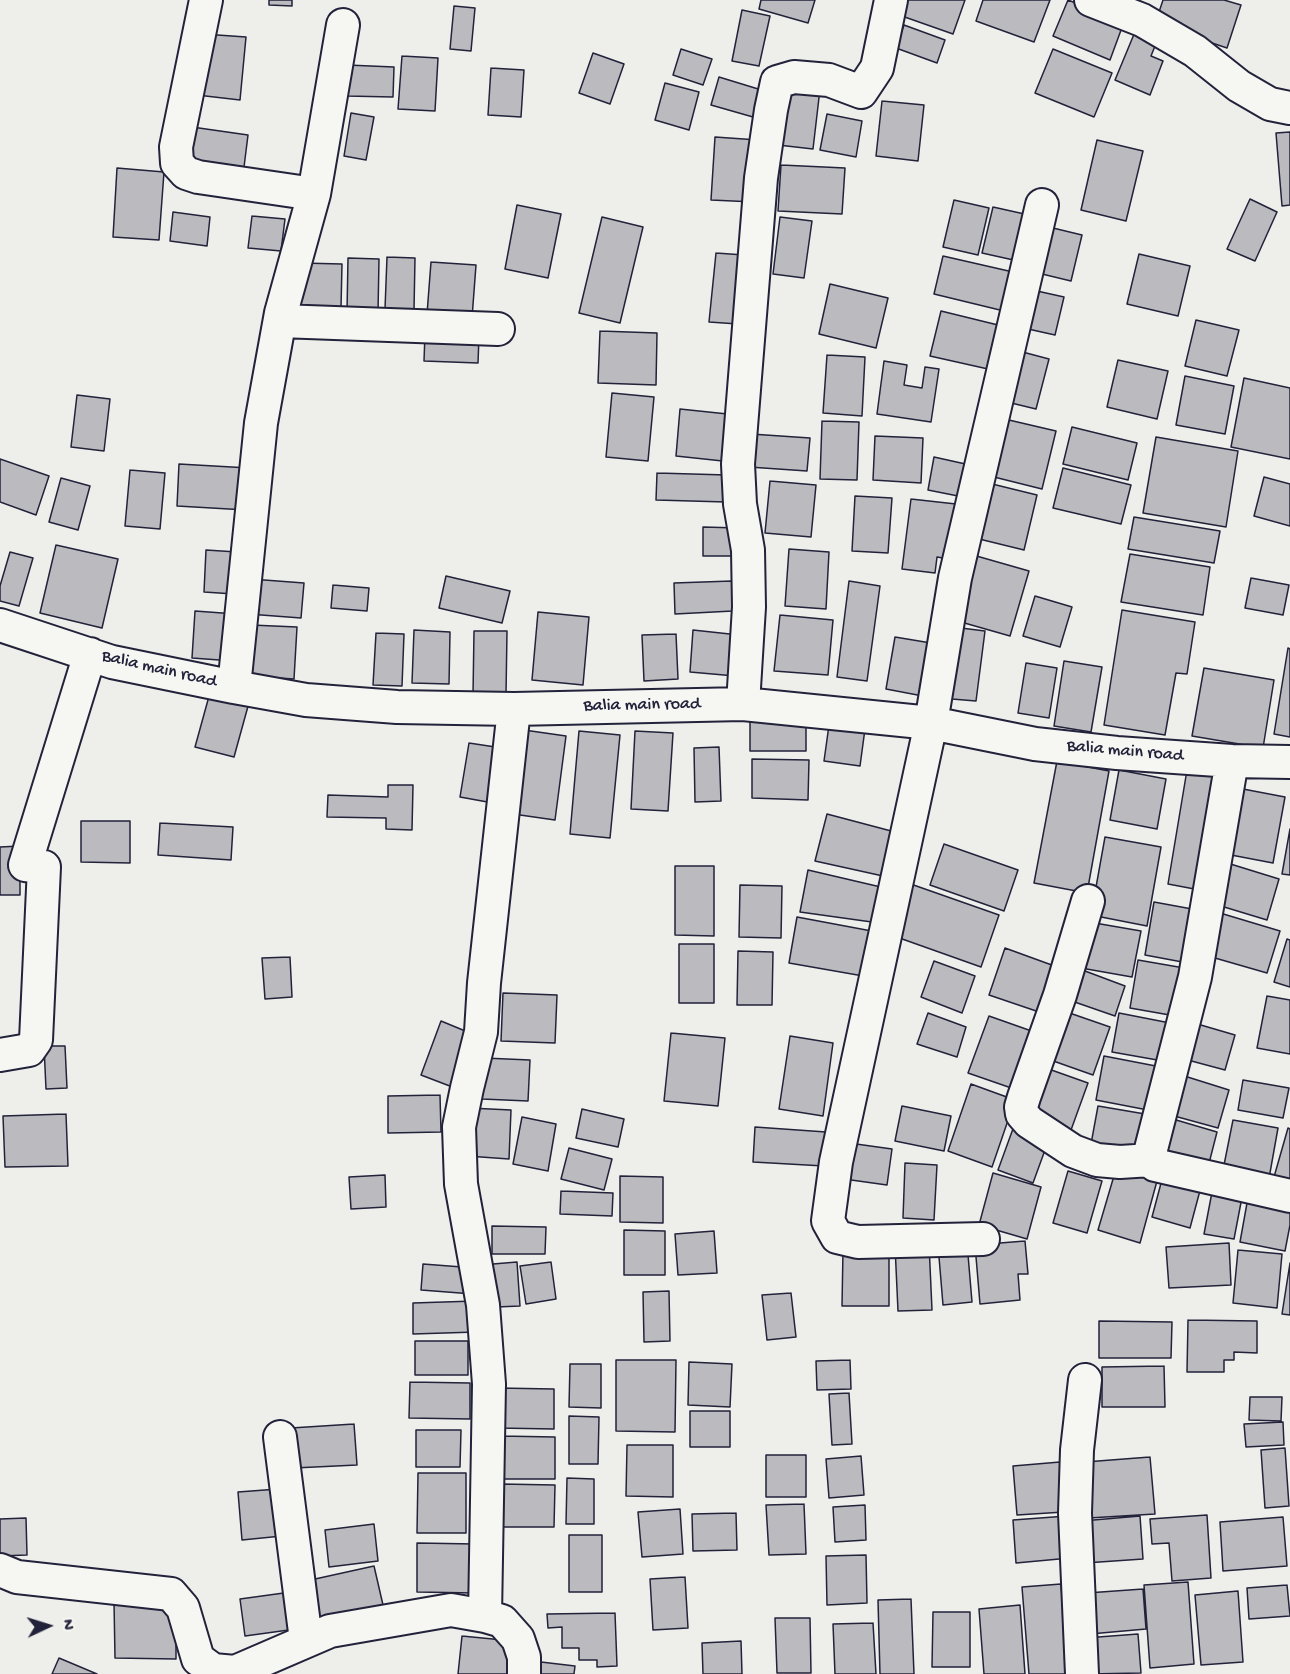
<!DOCTYPE html>
<html>
<head>
<meta charset="utf-8">
<style>
  body { margin:0 }
  #map { position:relative; width:1290px; height:1674px; overflow:hidden; background:#eeeeeb; font-family:"Gochi Hand",sans-serif }
  canvas { display:block }
  .north { position:absolute; left:18px; top:1596px; width:60px; height:60px; -webkit-text-stroke:4px #f6f6f2; paint-order:stroke; rotate:86deg; font-size:16px; font-weight:700; line-height:24px; text-align:center; color:#22223b }
  .north::after { content:''; display:block; margin:auto; width:21px; height:27px; background:#22223b; clip-path:polygon(50% 0,100% 100%,50% 72%,0 100%) }
</style>
</head>
<body>
<div id="map">
<canvas width="1290" height="1674"></canvas>
<div class="north">N</div>
</div>
<script>
const context = document.querySelector('canvas').getContext('2d');
context.lineJoin = 'round';
function fillPath(path, color) { context.fillStyle = color; context.fill(path, 'evenodd'); }
const shape = rows => new Path2D(rows.map(r => 'M' + r).join(''));
function trace(path, color, width, dash) { context.strokeStyle = color; context.lineWidth = width; context.lineCap = dash ? 'butt' : 'round'; context.setLineDash(dash || []); context.stroke(path); }
function label(font, color, halo, rows, align = 'center') {
  context.font = font + ' "Gochi Hand",sans-serif'; context.lineWidth = 4.5; context.setLineDash([]); context.textBaseline = 'middle'; context.strokeStyle = halo; context.fillStyle = color; for (const [text, x, y, turn = 0] of rows) {
    context.save(); context.translate(x, y); context.rotate((+turn || 0) * Math.PI / 180); context.textAlign = isNaN(turn) ? turn : align; if (halo) context.strokeText(text, 0, 0); context.fillText(text, 0, 0); context.restore();
  }
}
const building = shape([
  [269,0,292,0,292,6,269,5,269,0],
  [761,0,815,0,808,23,759,9,761,0],
  [904,0,965,0,953,34,899,15,904,0],
  [983,0,1050,0,1034,42,976,21,983,0],
  [1068,0,1124,22,1110,60,1053,36,1068,0],
  [1163,0,1224,0,1241,5,1227,48,1155,24,1163,0],
  [454,6,475,8,471,51,450,49,454,6],
  [742,10,770,16,759,66,732,61,742,10],
  [904,25,945,40,937,63,896,48,904,25],
  [1137,27,1159,36,1151,56,1163,61,1150,95,1115,80,1137,27],
  [203,34,246,37,240,100,197,95,203,34],
  [681,49,712,59,703,85,673,75,681,49],
  [1053,49,1112,73,1094,117,1035,93,1053,49],
  [593,53,624,64,610,104,579,93,593,53],
  [402,56,438,58,435,111,398,109,402,56],
  [347,65,394,67,393,97,346,96,347,65],
  [491,68,524,70,521,117,488,115,491,68],
  [719,77,768,92,760,119,711,105,719,77],
  [665,83,699,92,689,130,655,120,665,83],
  [784,85,820,89,813,149,778,145,784,85],
  [882,101,924,105,918,161,876,156,882,101],
  [351,113,374,117,366,160,344,156,351,113],
  [827,114,862,121,856,157,820,150,827,114],
  [192,127,248,135,244,167,187,159,192,127],
  [1290,132,1290,205,1282,206,1276,133,1290,132],
  [715,137,758,140,754,202,711,200,715,137],
  [1097,140,1143,151,1126,221,1081,210,1097,140],
  [781,165,845,168,842,214,778,211,781,165],
  [117,168,164,172,159,240,113,237,117,168],
  [1250,199,1277,212,1255,261,1227,249,1250,199],
  [954,200,989,208,978,255,943,247,954,200],
  [517,205,561,214,548,278,505,269,517,205],
  [993,207,1029,215,1018,261,982,253,993,207],
  [173,212,210,217,207,246,170,241,173,212],
  [252,216,285,219,281,251,248,248,252,216],
  [602,217,643,227,620,323,579,313,602,217],
  [780,217,812,221,804,278,773,274,780,217],
  [1053,228,1082,235,1071,281,1042,274,1053,228],
  [716,253,744,255,738,324,709,322,716,253],
  [1139,254,1190,266,1178,316,1127,304,1139,254],
  [943,256,1013,272,1004,311,934,294,943,256],
  [387,257,415,258,414,310,385,309,387,257],
  [348,258,379,259,378,313,347,312,348,258],
  [431,262,476,265,472,318,427,314,431,262],
  [301,263,342,264,341,308,301,307,301,263],
  [830,284,888,298,876,348,819,334,830,284],
  [1037,291,1064,297,1055,335,1028,329,1037,291],
  [941,311,998,325,988,369,930,356,941,311],
  [1196,320,1239,330,1227,376,1185,366,1196,320],
  [600,331,657,333,656,385,598,383,600,331],
  [425,334,479,336,478,363,424,361,425,334],
  [1015,350,1049,359,1036,409,1003,401,1015,350],
  [827,355,865,357,862,416,823,413,827,355],
  [1118,360,1168,371,1157,419,1107,407,1118,360],
  [884,361,907,365,904,385,922,388,925,367,939,369,931,422,877,414,884,361],
  [1185,376,1234,386,1225,434,1176,425,1185,376],
  [1244,378,1290,388,1290,459,1231,447,1244,378],
  [612,393,654,397,648,461,606,457,612,393],
  [77,395,110,399,104,451,71,447,77,395],
  [680,409,737,415,732,462,676,456,680,409],
  [996,417,1056,431,1042,489,982,474,996,417],
  [822,421,859,422,857,480,820,479,822,421],
  [1072,427,1137,443,1128,480,1063,464,1072,427],
  [751,434,810,438,807,471,749,467,751,434],
  [875,436,923,438,921,483,873,480,875,436],
  [1156,437,1238,451,1226,527,1143,513,1156,437],
  [934,457,970,465,963,497,928,490,934,457],
  [0,459,49,476,36,515,0,502,0,459],
  [179,464,249,468,246,510,177,506,179,464],
  [1063,468,1131,485,1121,524,1053,508,1063,468],
  [130,470,165,473,160,529,125,526,130,470],
  [657,473,727,475,726,502,656,500,657,473],
  [1264,477,1290,484,1290,526,1254,516,1264,477],
  [61,478,90,486,78,530,49,522,61,478],
  [770,481,816,485,811,537,765,533,770,481],
  [984,482,1037,495,1024,550,971,537,984,482],
  [855,496,892,498,888,553,852,551,855,496],
  [911,499,956,504,949,559,937,557,935,573,902,569,911,499],
  [1134,517,1220,531,1214,563,1128,549,1134,517],
  [703,527,739,528,738,556,703,556,703,527],
  [56,545,118,559,102,628,40,613,56,545],
  [789,549,829,552,826,609,785,606,789,549],
  [206,550,237,552,234,594,204,592,206,550],
  [10,552,33,558,19,606,0,601,0,586,10,552],
  [1130,554,1210,567,1203,615,1121,602,1130,554],
  [973,555,1029,571,1010,636,954,620,973,555],
  [446,576,510,591,502,623,439,608,446,576],
  [1251,578,1289,585,1283,615,1245,608,1251,578],
  [251,579,304,583,301,618,248,614,251,579],
  [732,581,733,611,675,614,674,583,732,581],
  [849,581,880,586,867,681,837,677,849,581],
  [333,585,369,588,367,611,331,608,333,585],
  [1035,596,1072,607,1060,647,1023,636,1035,596],
  [1122,610,1195,622,1187,674,1176,673,1165,735,1104,725,1122,610],
  [195,611,236,614,233,661,192,658,195,611],
  [538,612,589,617,583,685,532,680,538,612],
  [780,615,833,620,828,675,774,671,780,615],
  [251,625,297,627,294,679,248,676,251,625],
  [961,628,985,631,976,701,952,699,961,628],
  [414,630,450,632,449,684,412,683,414,630],
  [693,630,739,635,735,676,690,672,693,630],
  [474,631,507,631,506,695,473,695,474,631],
  [376,633,404,634,402,686,373,685,376,633],
  [676,634,678,679,644,681,642,635,676,634],
  [895,637,937,644,928,697,886,689,895,637],
  [1288,648,1290,649,1290,737,1274,734,1288,648],
  [1064,661,1102,667,1091,732,1054,726,1064,661],
  [1026,663,1057,668,1049,718,1018,713,1026,663],
  [1204,668,1274,680,1263,748,1192,736,1204,668],
  [211,689,250,699,234,757,195,747,211,689],
  [750,714,806,714,806,751,750,751,750,714],
  [829,725,865,729,860,766,824,761,829,725],
  [524,730,566,736,555,820,513,814,524,730],
  [579,731,620,735,610,838,570,834,579,731],
  [635,731,673,733,668,811,631,809,635,731],
  [469,743,502,748,493,803,460,797,469,743],
  [719,747,721,801,695,802,694,748,719,747],
  [752,759,809,760,808,800,752,798,752,759],
  [1057,761,1109,771,1087,893,1034,883,1057,761],
  [1119,770,1166,779,1157,829,1110,820,1119,770],
  [1187,770,1226,777,1205,891,1168,884,1187,770],
  [388,785,413,785,412,830,386,829,386,818,327,817,328,795,388,797,388,785],
  [1243,789,1285,797,1273,863,1231,855,1243,789],
  [827,814,895,832,883,876,815,861,827,814],
  [81,821,130,821,130,863,81,862,81,821],
  [160,823,233,827,231,860,158,855,160,823],
  [1290,829,1290,875,1282,874,1290,829],
  [1105,837,1161,847,1147,926,1091,915,1105,837],
  [944,844,1018,870,1004,911,930,885,944,844],
  [20,846,20,895,0,895,0,847,20,846],
  [1224,862,1279,879,1267,920,1211,903,1224,862],
  [675,866,714,866,714,936,675,935,675,866],
  [808,870,885,888,879,923,800,912,808,870],
  [905,882,999,915,981,967,891,935,905,882],
  [740,885,782,886,781,938,739,937,740,885],
  [1154,902,1203,911,1193,964,1145,955,1154,902],
  [1220,913,1280,931,1267,973,1208,956,1220,913],
  [797,917,877,932,869,977,789,963,797,917],
  [1089,922,1141,931,1132,977,1081,968,1089,922],
  [1287,939,1290,940,1290,987,1274,982,1287,939],
  [679,944,714,944,714,1003,679,1003,679,944],
  [1005,948,1060,968,1045,1014,989,995,1005,948],
  [738,951,773,952,772,1005,737,1005,738,951],
  [290,957,292,997,265,999,262,958,290,957],
  [1138,960,1190,969,1181,1017,1130,1008,1138,960],
  [934,961,975,976,962,1013,921,997,934,961],
  [1077,968,1125,986,1115,1016,1066,999,1077,968],
  [503,993,557,995,555,1043,501,1041,503,993],
  [1267,996,1290,1000,1290,1054,1257,1048,1267,996],
  [1058,1009,1110,1027,1093,1075,1042,1057,1058,1009],
  [928,1013,966,1027,957,1057,917,1044,928,1013],
  [1119,1013,1170,1023,1163,1061,1112,1052,1119,1013],
  [989,1016,1040,1034,1020,1091,968,1073,989,1016],
  [441,1021,475,1035,455,1088,421,1075,441,1021],
  [1194,1023,1235,1035,1225,1070,1184,1059,1194,1023],
  [671,1033,725,1038,718,1106,664,1101,671,1033],
  [790,1036,833,1043,823,1116,779,1109,790,1036],
  [44,1046,65,1046,67,1088,46,1089,44,1046],
  [1104,1056,1161,1067,1153,1111,1096,1100,1104,1056],
  [484,1058,530,1060,528,1101,482,1099,484,1058],
  [1043,1067,1088,1083,1071,1130,1027,1114,1043,1067],
  [1178,1074,1229,1090,1218,1128,1167,1114,1178,1074],
  [1243,1080,1289,1088,1283,1118,1238,1110,1243,1080],
  [971,1084,1015,1100,992,1167,948,1151,971,1084],
  [440,1095,441,1132,388,1133,388,1096,440,1095],
  [902,1106,951,1116,944,1151,895,1141,902,1106],
  [1098,1106,1151,1115,1144,1153,1091,1144,1098,1106],
  [469,1108,511,1110,509,1159,467,1156,469,1108],
  [582,1109,624,1119,618,1147,576,1138,582,1109],
  [66,1114,68,1166,5,1167,3,1116,66,1114],
  [522,1117,556,1124,548,1171,513,1164,522,1117],
  [1166,1117,1217,1132,1206,1175,1153,1160,1166,1117],
  [1233,1120,1278,1128,1268,1184,1222,1175,1233,1120],
  [1014,1126,1049,1139,1033,1183,998,1170,1014,1126],
  [755,1127,826,1132,824,1166,753,1162,755,1127],
  [1288,1128,1290,1129,1290,1190,1272,1184,1288,1128],
  [849,1143,892,1149,887,1185,844,1179,849,1143],
  [569,1148,612,1159,604,1190,561,1179,569,1148],
  [905,1163,937,1165,934,1220,903,1218,905,1163],
  [1116,1169,1157,1181,1140,1243,1098,1230,1116,1169],
  [1068,1171,1102,1181,1087,1233,1053,1223,1068,1171],
  [1164,1172,1202,1183,1190,1228,1152,1217,1164,1172],
  [993,1173,1041,1187,1027,1239,979,1225,993,1173],
  [385,1175,386,1207,351,1209,349,1177,385,1175],
  [620,1176,663,1177,663,1223,620,1222,620,1176],
  [1213,1187,1243,1192,1234,1239,1204,1234,1213,1187],
  [561,1191,613,1193,612,1216,560,1214,561,1191],
  [1249,1192,1290,1200,1290,1225,1285,1251,1240,1242,1249,1192],
  [492,1226,546,1227,545,1254,492,1254,492,1226],
  [624,1230,665,1231,665,1275,624,1275,624,1230],
  [714,1231,717,1273,678,1275,675,1234,714,1231],
  [1025,1241,1028,1274,1018,1274,1020,1300,980,1304,975,1245,1025,1241],
  [967,1243,972,1302,943,1305,938,1245,967,1243],
  [1229,1243,1231,1285,1169,1288,1166,1247,1229,1243],
  [929,1244,932,1310,898,1311,895,1246,929,1244],
  [843,1250,889,1251,889,1306,842,1306,843,1250],
  [1238,1250,1282,1254,1277,1308,1233,1303,1238,1250],
  [517,1262,520,1306,496,1307,493,1264,517,1262],
  [551,1262,556,1299,526,1304,520,1266,551,1262],
  [1290,1263,1290,1315,1282,1314,1290,1263],
  [423,1264,475,1268,473,1294,421,1290,423,1264],
  [669,1291,670,1341,644,1342,643,1292,669,1291],
  [791,1293,796,1337,767,1340,762,1295,791,1293],
  [475,1301,476,1332,413,1334,413,1303,475,1301],
  [1188,1320,1257,1321,1257,1353,1234,1352,1234,1360,1224,1360,1224,1372,1187,1372,1188,1320],
  [1099,1321,1172,1322,1171,1358,1099,1358,1099,1321],
  [415,1341,468,1341,468,1375,415,1375,415,1341],
  [616,1360,676,1360,675,1432,616,1431,616,1360],
  [850,1360,851,1389,817,1390,816,1361,850,1360],
  [689,1362,732,1364,730,1407,688,1405,689,1362],
  [570,1364,601,1364,601,1408,569,1407,570,1364],
  [1164,1366,1165,1407,1102,1407,1102,1367,1164,1366],
  [410,1382,470,1383,470,1419,409,1418,410,1382],
  [497,1388,554,1389,554,1429,497,1428,497,1388],
  [849,1393,852,1444,832,1445,829,1394,849,1393],
  [1250,1397,1282,1397,1281,1421,1249,1420,1250,1397],
  [690,1411,730,1411,730,1447,690,1447,690,1411],
  [569,1416,599,1417,598,1464,569,1464,569,1416],
  [1283,1422,1284,1445,1246,1447,1244,1424,1283,1422],
  [354,1424,357,1465,294,1468,291,1428,354,1424],
  [416,1430,461,1430,460,1467,416,1467,416,1430],
  [500,1436,555,1437,555,1479,499,1479,500,1436],
  [627,1445,673,1445,673,1497,626,1496,627,1445],
  [1285,1448,1289,1506,1265,1508,1261,1450,1285,1448],
  [766,1455,806,1455,806,1497,766,1497,766,1455],
  [861,1456,864,1495,829,1498,826,1459,861,1456],
  [1150,1457,1155,1514,1089,1518,1085,1462,1150,1457],
  [1060,1462,1064,1512,1017,1515,1013,1466,1060,1462],
  [418,1473,466,1473,466,1533,417,1533,418,1473],
  [567,1478,594,1479,594,1524,566,1524,567,1478],
  [501,1484,555,1485,554,1527,501,1527,501,1484],
  [278,1489,282,1536,242,1540,238,1492,278,1489],
  [804,1504,806,1554,769,1555,766,1505,804,1504],
  [865,1505,866,1540,835,1542,833,1507,865,1505],
  [680,1509,683,1554,642,1557,638,1512,680,1509],
  [736,1513,737,1550,693,1551,692,1514,736,1513],
  [1207,1515,1211,1578,1172,1581,1169,1543,1152,1544,1150,1519,1207,1515],
  [1067,1516,1070,1558,1016,1563,1013,1520,1067,1516],
  [1140,1516,1143,1559,1085,1563,1082,1521,1140,1516],
  [1283,1517,1287,1566,1223,1571,1220,1522,1283,1517],
  [26,1518,27,1555,0,1556,0,1519,26,1518],
  [374,1524,378,1561,329,1567,325,1530,374,1524],
  [569,1535,602,1535,602,1592,569,1592,569,1535],
  [417,1543,475,1544,475,1593,417,1592,417,1543],
  [866,1555,867,1603,827,1605,826,1556,866,1555],
  [374,1566,383,1605,315,1620,306,1581,374,1566],
  [685,1577,688,1628,653,1630,650,1579,685,1577],
  [1188,1582,1194,1664,1150,1668,1144,1585,1188,1582],
  [1061,1584,1068,1674,1029,1674,1022,1587,1061,1584],
  [1287,1585,1290,1616,1249,1619,1247,1588,1287,1585],
  [1143,1589,1146,1629,1090,1634,1087,1593,1143,1589],
  [1238,1591,1243,1662,1201,1665,1195,1595,1238,1591],
  [291,1592,296,1629,245,1636,240,1599,291,1592],
  [911,1599,914,1674,880,1674,878,1600,911,1599],
  [176,1601,176,1659,115,1658,114,1602,176,1601],
  [1020,1605,1025,1674,984,1674,979,1609,1020,1605],
  [933,1612,970,1612,970,1667,932,1667,933,1612],
  [615,1613,617,1666,597,1667,597,1660,579,1660,579,1648,562,1648,562,1627,548,1628,547,1614,615,1613],
  [775,1618,810,1618,811,1673,777,1673,775,1618],
  [873,1623,876,1674,835,1674,833,1624,873,1623],
  [1138,1634,1141,1673,1088,1674,1085,1638,1138,1634],
  [462,1636,513,1641,510,1674,458,1674,462,1636],
  [741,1641,742,1674,703,1674,702,1643,741,1641],
  [59,1658,97,1674,52,1674,59,1658],
  [541,1662,575,1666,574,1674,539,1674,541,1662]
]);
fillPath(building, '#bbbbbf');
trace(building, '#22223b', 1.5);
const street = shape([
  [206,0,176,147,177,163,186,173,198,177,314,194,281,313,261,423,234,687],
  [1091,0,1142,20,1195,51,1239,86,1270,104,1290,108],
  [314,194,343,25],
  [280,321,498,329],
  [0,625,112,662,234,687,306,700,397,707,514,709,743,704,931,723,1035,744,1117,753,1232,761,1290,762],
  [743,704,749,607,748,550,740,504,738,464,761,178,771,110,777,82,794,77,829,80,861,92,877,68,891,0],
  [1232,761,1195,977,1150,1153,1151,1160,1155,1165,1290,1196],
  [1088,901,1060,995,1024,1097,1021,1107,1022,1114,1029,1122,1073,1151,1097,1160,1120,1162,1151,1160],
  [0,1055,29,1050,36,1040,44,867,25,865,90,654],
  [983,1239,858,1242,837,1237,828,1221,836,1162,931,723,955,578,1042,205],
  [280,1437,306,1640],
  [0,1570,17,1577,171,1594,183,1608,198,1659,213,1670,235,1672,330,1631,451,1610,485,1616,502,1621,518,1639,524,1657,524,1674],
  [485,1616,489,1384,483,1305,461,1184,459,1127,467,1088,481,1032,484,983,514,709],
  [1082,1674,1075,1513,1077,1450,1085,1380]
]);
trace(street, '#22223b', 36);
trace(street, '#f6f6f2', 32);
label('18px', '#22223b', '#f6f6f2', [
  ["Balia main road",159,670,13],
  ["Balia main road",642,706,-1],
  ["Balia main road",1125,752,5]
]);
</script>
</body>
</html>
